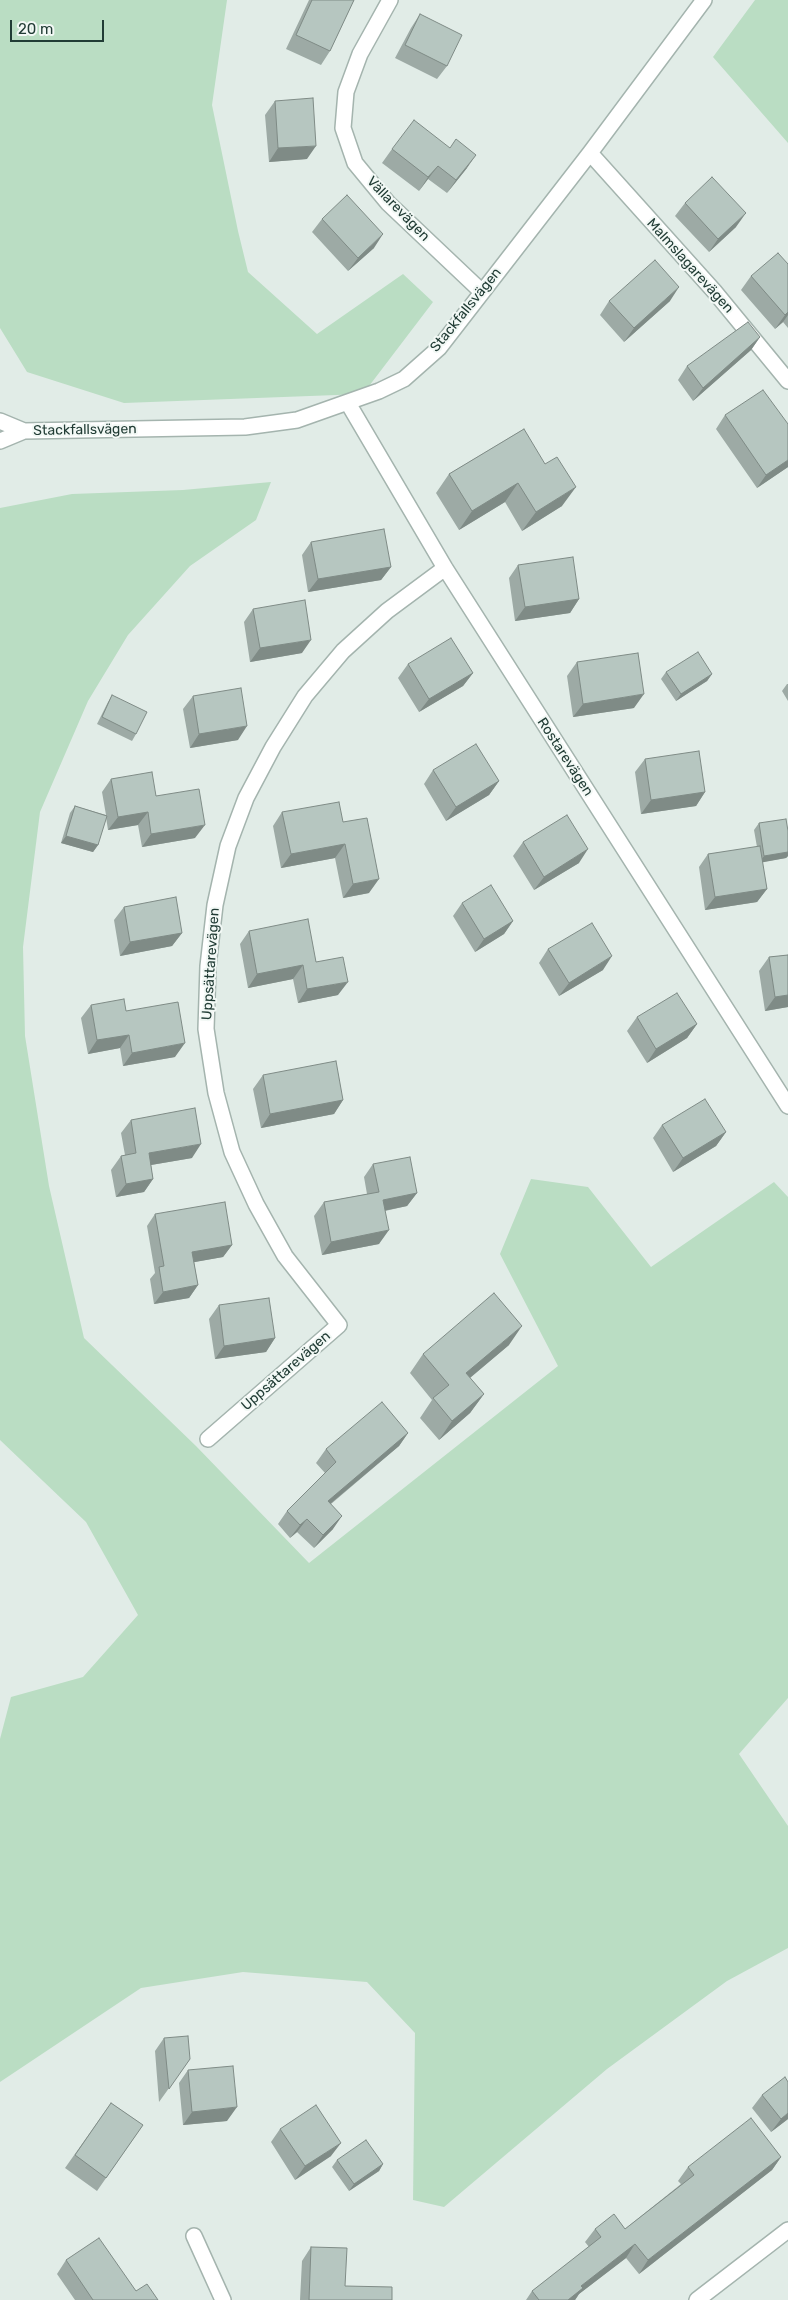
<!DOCTYPE html>
<html>
<head>
<meta charset="utf-8">
<style>
  body { margin:0 }
  #map { position:relative; width:788px; height:2300px; overflow:hidden; background:#e1ece7; font-family:Rubik,sans-serif }
  canvas { display:block }
  .scale { position:absolute; left:10px; top:20px; width:94px; height:22px; box-sizing:border-box; border:2px solid #213c35; border-top:0; padding-left:6px; font-size:15px; line-height:18px; white-space:nowrap; color:#213c35; -webkit-text-stroke:4px #f2f8f5; paint-order:stroke }
</style>
</head>
<body>
<div id="map">
<canvas width="788" height="2300"></canvas>
<div class="scale">20 m</div>
</div>
<script>
const context = document.querySelector('canvas').getContext('2d');
context.lineJoin = 'round';
function fillPath(path, color) { context.fillStyle = color; context.fill(path, 'evenodd'); }
const shape = rows => new Path2D(rows.map(r => 'M' + r).join(''));
function trace(path, color, width, dash) { context.strokeStyle = color; context.lineWidth = width; context.lineCap = dash ? 'butt' : 'round'; context.setLineDash(dash || []); context.stroke(path); }
function label(font, color, halo, rows, align = 'center') {
  context.font = font + ' Rubik,sans-serif'; context.lineWidth = 4; context.setLineDash([]); context.textBaseline = 'middle'; context.strokeStyle = halo; context.fillStyle = color; for (const [text, x, y, turn = 0] of rows) {
    context.save(); context.translate(x, y); context.rotate((+turn || 0) * Math.PI / 180); context.textAlign = isNaN(turn) ? turn : align; if (halo) context.strokeText(text, 0, 0); context.fillText(text, 0, 0); context.restore();
  }
}
fillPath(shape([
  [0,0,227,0,212,105,238,231,248,272,317,334,403,274,433,302,363,394,124,403,27,372,0,328],
  [755,0,788,0,788,143,713,57],
  [271,482,256,520,190,566,128,635,88,701,40,812,23,947,25,1036,49,1186,84,1338,196,1446,309,1563,558,1366,500,1254,531,1179,588,1187,651,1267,774,1182,788,1197,788,1698,739,1754,788,1826,788,1948,727,1981,607,2069,444,2207,413,2200,415,2033,367,1982,243,1972,141,1988,0,2082,0,1739,11,1697,83,1677,138,1615,86,1522,0,1440,0,508,72,494,183,490]
]), '#baddc3');
const street = shape([
  [390,0,360,54,346,92,343,128,355,163,388,203,482,292],
  [590,153,714,291,788,381],
  [348,403,445,568,788,1106],
  [0,421,24,431],
  [0,441,24,431,245,427,297,420,379,391,404,379,439,348,590,153,704,0],
  [208,1439,339,1325,285,1256,256,1204,232,1152,216,1093,206,1029,208,966,215,905,228,846,246,798,273,747,305,696,343,651,387,611,445,568],
  [194,2236,223,2300],
  [697,2300,788,2230]
]);
trace(street, '#a4b4ae', 18);
trace(street, '#fff', 15);
fillPath(shape([
  [309,0,354,0,330,51,321,65,286,49],
  [420,14,447,66,437,79,395,58,411,28],
  [275,101,307,159,269,162,265,115],
  [392,149,467,168,447,193,428,179,419,191,382,163],
  [685,203,736,227,709,252,675,216],
  [322,219,374,248,348,271,312,232],
  [788,264,788,328,783,322,775,329,741,290,751,276],
  [609,301,670,301,624,342,600,315],
  [760,337,751,350,693,401,678,380,687,366],
  [725,415,788,467,757,488,716,429],
  [524,429,562,506,522,531,505,502,459,530,436,493,449,474],
  [311,542,391,567,381,580,308,592,302,555],
  [518,565,579,599,570,613,515,621,509,578],
  [253,609,302,653,250,662,244,622],
  [577,662,634,708,573,717,567,676],
  [408,664,473,673,463,686,419,712,398,678],
  [666,672,712,674,707,681,676,701,661,679],
  [787,684,788,684,788,701,782,691],
  [112,695,136,734,132,741,97,724,108,702],
  [193,696,238,740,190,748,183,709],
  [645,759,705,792,696,806,641,814,635,772],
  [433,770,499,781,489,795,446,821,424,784],
  [111,779,156,796,195,838,142,847,138,825,108,830,106,817,98,845,93,852,61,843,70,813,75,806,106,815,102,792],
  [282,812,343,822,369,893,343,898,335,858,281,868,273,826],
  [759,823,788,831,788,856,786,858,762,862,767,889,757,902,705,910,699,867,708,854,757,847,754,830],
  [523,842,579,863,534,890,513,856],
  [462,903,513,921,504,934,475,952,453,916],
  [124,907,182,933,172,946,120,956,114,920],
  [249,931,316,962,338,995,298,1003,293,979,248,988,240,944],
  [548,949,603,970,559,996,539,963],
  [788,955,788,1007,765,1011,759,971,769,957],
  [91,1005,126,1011,175,1057,123,1066,120,1048,88,1054,81,1018],
  [637,1017,697,1024,687,1038,647,1063,627,1031],
  [263,1075,343,1100,334,1114,261,1128,253,1089],
  [131,1120,192,1158,151,1165,153,1179,144,1192,116,1197,111,1170,121,1156,125,1155,121,1133],
  [662,1125,726,1132,716,1146,673,1172,653,1138],
  [373,1164,417,1193,407,1206,385,1211,379,1244,322,1255,314,1216,324,1202,367,1194,364,1177],
  [155,1214,232,1245,223,1257,194,1262,198,1285,189,1298,154,1304,150,1279,155,1273,147,1226],
  [219,1305,275,1338,266,1352,215,1359,209,1319],
  [509,1345,470,1378,484,1394,470,1413,439,1440,420,1418,432,1400,410,1373,423,1354],
  [408,1433,399,1446,331,1504,333,1529,314,1548,297,1532,290,1538,278,1524,287,1511,325,1473,316,1463,326,1449],
  [164,2038,190,2059,159,2102,155,2051],
  [188,2070,227,2121,183,2125,179,2083],
  [762,2095,788,2119,771,2132,752,2108],
  [111,2103,143,2125,97,2191,65,2168],
  [280,2129,331,2156,295,2180,271,2142],
  [781,2157,772,2170,639,2274,626,2258,579,2294,575,2300,526,2300,532,2291,589,2247,585,2242,595,2229,625,2229,681,2184,678,2181,688,2167],
  [337,2160,383,2164,379,2171,349,2191,332,2167],
  [311,2247,345,2286,392,2300,300,2300,302,2261],
  [66,2260,136,2291,158,2300,75,2300,57,2274]
]), '#9daaa5');
fillPath(shape([
  [316,146,307,159,269,162,278,148],
  [476,155,467,168,447,193,456,180],
  [438,166,428,179,419,191,428,177],
  [746,213,736,227,709,252,718,239],
  [383,234,374,248,348,271,358,258],
  [679,287,670,301,624,342,634,328],
  [788,312,788,315,783,322,775,329,785,315],
  [760,337,751,350,693,401,703,388],
  [788,460,788,467,757,488,766,475],
  [518,483,505,502,459,530,472,511],
  [576,487,562,506,522,531,536,512],
  [391,567,381,580,308,592,318,579],
  [579,599,570,613,515,621,525,607],
  [311,640,302,653,250,662,260,648],
  [473,673,463,686,419,712,429,699],
  [712,674,707,681,676,701,681,694],
  [644,694,634,708,573,717,583,704],
  [247,726,238,740,190,748,199,734],
  [499,781,489,795,446,821,456,807],
  [705,792,696,806,641,814,651,800],
  [148,812,138,825,108,830,118,817],
  [205,825,195,838,142,847,151,834],
  [66,836,98,845,93,852,61,843],
  [345,844,335,858,281,868,291,854],
  [588,849,579,863,534,890,544,877],
  [788,852,788,856,786,858,759,863,764,856],
  [379,879,369,893,343,898,353,884],
  [767,889,757,902,705,910,715,897],
  [513,921,504,934,475,952,484,939],
  [182,933,172,946,120,956,130,942],
  [612,956,603,970,559,996,569,983],
  [303,965,293,979,248,988,257,974],
  [348,982,338,995,298,1003,307,989],
  [788,995,788,1007,765,1011,775,997],
  [697,1024,687,1038,647,1063,656,1049],
  [129,1035,120,1048,88,1054,97,1040],
  [185,1043,175,1057,123,1066,132,1053],
  [343,1100,334,1114,261,1128,270,1114],
  [726,1132,716,1146,673,1172,683,1158],
  [201,1144,192,1158,139,1167,149,1153],
  [153,1179,144,1192,116,1197,126,1184],
  [417,1193,407,1206,373,1213,383,1200],
  [389,1230,379,1244,322,1255,331,1242],
  [232,1245,223,1257,184,1264,192,1252],
  [198,1285,189,1298,154,1304,163,1292],
  [522,1326,509,1345,453,1392,466,1373],
  [275,1338,266,1352,215,1359,224,1346],
  [484,1394,470,1413,439,1440,452,1421],
  [408,1433,399,1446,318,1514,328,1501],
  [342,1516,333,1529,314,1548,323,1535],
  [307,1519,297,1532,290,1538,300,1525],
  [237,2107,227,2121,183,2125,192,2112],
  [788,2113,788,2119,771,2132,781,2119],
  [341,2143,331,2156,295,2180,305,2166],
  [781,2157,772,2170,639,2274,648,2260],
  [383,2164,379,2171,349,2191,354,2184],
  [635,2244,626,2258,579,2294,575,2300,568,2300,581,2286]
]), '#7f8b86');
const building = shape([
  [312,0,354,0,330,51,296,35,312,0],
  [420,14,462,35,447,66,405,45,420,14],
  [313,98,316,146,278,148,275,101,313,98],
  [414,120,450,148,456,139,476,155,456,180,438,166,428,177,392,149,414,120],
  [712,177,746,213,718,239,685,203,712,177],
  [347,195,383,234,358,258,322,219,347,195],
  [778,253,788,264,788,312,785,315,751,276,778,253],
  [655,260,679,287,634,328,609,301,655,260],
  [748,322,760,337,703,388,687,366,748,322],
  [763,390,788,424,788,460,766,475,725,415,763,390],
  [524,429,545,464,557,457,576,487,536,512,518,483,472,511,449,474,524,429],
  [384,529,391,567,318,579,311,542,384,529],
  [573,557,579,599,525,607,518,565,573,557],
  [305,600,311,640,260,648,253,609,305,600],
  [451,638,473,673,429,699,408,664,451,638],
  [698,652,712,674,681,694,666,672,698,652],
  [638,653,644,694,583,704,577,662,638,653],
  [241,688,247,726,199,734,193,696,241,688],
  [112,695,147,712,136,734,102,717,112,695],
  [476,744,499,781,456,807,433,770,476,744],
  [699,751,705,792,651,800,645,759,699,751],
  [152,772,156,796,199,789,205,825,151,834,148,812,118,817,111,779,152,772],
  [339,802,343,822,367,818,379,879,353,884,345,844,291,854,282,812,339,802],
  [75,806,107,816,98,845,66,836,75,806],
  [567,815,588,849,544,877,523,842,567,815],
  [786,819,788,831,788,852,764,856,759,823,786,819],
  [760,846,767,889,715,897,708,854,760,846],
  [491,885,513,921,484,939,462,903,491,885],
  [176,897,182,933,130,942,124,907,176,897],
  [308,919,316,962,343,957,348,982,307,989,303,965,257,974,249,931,308,919],
  [592,923,612,956,569,983,548,949,592,923],
  [788,955,788,995,775,997,769,957,788,955],
  [677,993,697,1024,656,1049,637,1017,677,993],
  [124,999,126,1011,178,1002,185,1043,132,1053,129,1035,97,1040,91,1005,124,999],
  [336,1061,343,1100,270,1114,263,1075,336,1061],
  [705,1099,726,1132,683,1158,662,1125,705,1099],
  [195,1108,201,1144,149,1153,153,1179,126,1184,121,1156,136,1153,131,1120,195,1108],
  [410,1157,417,1193,383,1200,389,1230,331,1242,324,1202,379,1192,373,1164,410,1157],
  [225,1202,232,1245,192,1252,198,1285,163,1292,159,1267,164,1266,155,1214,225,1202],
  [494,1293,522,1326,466,1373,484,1394,452,1421,433,1398,449,1385,423,1354,494,1293],
  [269,1298,275,1338,224,1346,219,1305,269,1298],
  [382,1402,408,1433,328,1501,342,1516,323,1535,307,1519,300,1525,287,1511,336,1462,326,1449,382,1402],
  [188,2036,190,2059,169,2089,164,2038,188,2036],
  [233,2066,237,2107,192,2112,188,2070,233,2066],
  [785,2077,788,2082,788,2113,781,2119,762,2095,785,2077],
  [111,2103,143,2125,106,2178,75,2155,111,2103],
  [316,2105,341,2143,305,2166,280,2129,316,2105],
  [751,2118,781,2157,648,2260,635,2244,581,2286,583,2288,568,2300,539,2300,532,2291,601,2237,595,2229,614,2214,625,2229,694,2175,688,2167,751,2118],
  [366,2140,383,2164,354,2184,337,2160,366,2140],
  [99,2238,136,2291,147,2284,158,2300,93,2300,66,2260,99,2238],
  [311,2247,347,2248,345,2286,392,2287,392,2300,309,2300,311,2247]
]);
fillPath(building, '#b6c6c0');
trace(building, '#7f8b86', 1);
label('14px', '#213c35', '#f2f8f5', [
  ["Vällarevägen",398,209,46],
  ["Malmslagarevägen",690,266,48],
  ["Stackfallsvägen",466,310,-51],
  ["Stackfallsvägen",85,430,-1],
  ["Rostarevägen",565,757,57],
  ["Uppsättarevägen",211,964,-86],
  ["Uppsättarevägen",286,1371,-41]
]);
</script>
</body>
</html>
